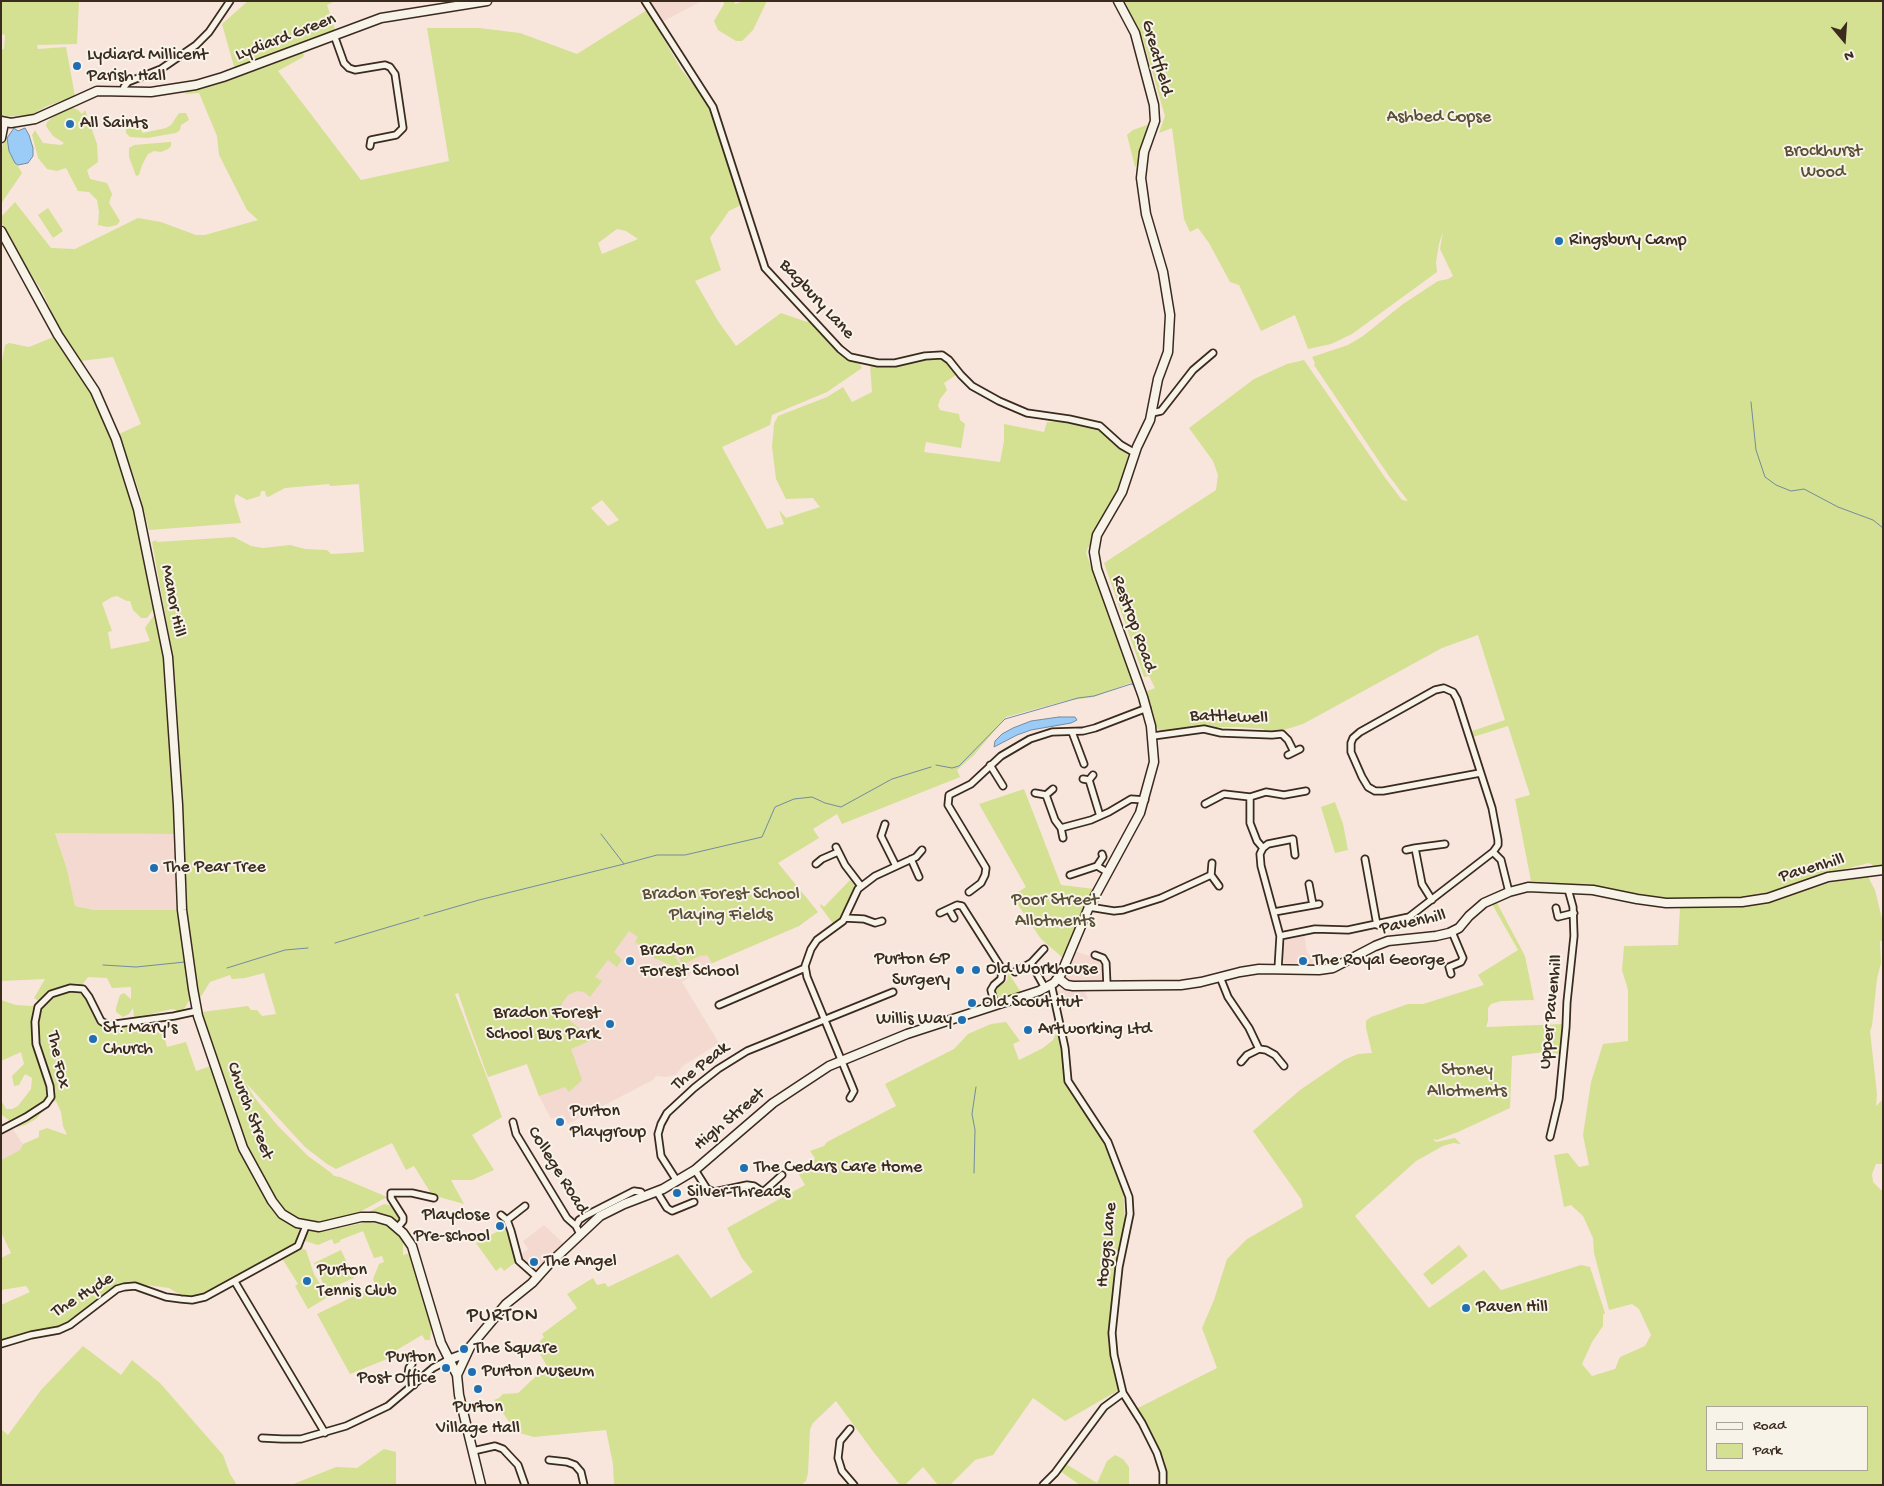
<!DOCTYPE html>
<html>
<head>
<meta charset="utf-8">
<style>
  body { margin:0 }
  #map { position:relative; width:1884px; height:1486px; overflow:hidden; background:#f8e6dd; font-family:"Gochi Hand",sans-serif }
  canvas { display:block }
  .frame { position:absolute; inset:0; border:2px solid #3b2a1e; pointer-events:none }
  .legend { position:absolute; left:1706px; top:1406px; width:162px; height:65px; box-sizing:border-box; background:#f7f3e8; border:1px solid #aca397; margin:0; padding:6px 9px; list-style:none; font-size:15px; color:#3b2a1e }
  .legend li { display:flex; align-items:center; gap:10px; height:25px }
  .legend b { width:25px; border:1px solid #aca397 }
  .north { position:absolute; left:1819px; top:15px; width:50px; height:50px; -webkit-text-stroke:4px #f7f3e8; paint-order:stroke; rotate:162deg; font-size:14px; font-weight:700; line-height:20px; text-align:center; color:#3b2a1e }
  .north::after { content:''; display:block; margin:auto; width:18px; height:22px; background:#3b2a1e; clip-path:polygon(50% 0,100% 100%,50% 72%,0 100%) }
</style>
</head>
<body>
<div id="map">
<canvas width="1884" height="1486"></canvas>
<div class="frame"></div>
<ul class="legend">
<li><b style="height:6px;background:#f7f3e8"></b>Road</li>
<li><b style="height:14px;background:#d4e092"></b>Park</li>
</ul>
<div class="north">N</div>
</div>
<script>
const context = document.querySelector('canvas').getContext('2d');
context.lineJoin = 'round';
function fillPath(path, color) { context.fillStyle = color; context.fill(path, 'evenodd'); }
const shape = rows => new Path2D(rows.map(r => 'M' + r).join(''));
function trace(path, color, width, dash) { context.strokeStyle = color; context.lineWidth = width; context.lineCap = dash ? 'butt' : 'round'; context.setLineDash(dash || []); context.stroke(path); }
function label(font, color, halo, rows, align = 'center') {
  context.font = font + ' "Gochi Hand",sans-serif'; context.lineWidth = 4; context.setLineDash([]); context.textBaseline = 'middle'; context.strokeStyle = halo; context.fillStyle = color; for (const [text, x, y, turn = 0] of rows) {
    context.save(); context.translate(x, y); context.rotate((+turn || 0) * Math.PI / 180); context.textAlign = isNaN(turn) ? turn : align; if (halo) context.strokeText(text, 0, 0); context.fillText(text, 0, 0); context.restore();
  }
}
fillPath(shape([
  [648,1,702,1,660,23],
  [55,832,177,834,179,910,95,910,75,906,67,869],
  [778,863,818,912,799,926,704,967,691,973,686,980,682,982,719,1043,683,1066,676,1075,665,1077,656,1076,653,1080,568,1124,563,1115,551,1119,539,1096,527,1064,488,1077,464,1012,589,945],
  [1304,933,1307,952,1309,955,1312,955,1314,968,1293,967,1282,961,1283,946,1286,938],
  [1074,951,1102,960,1104,963,1105,979,1102,983,1073,983,1067,980,1065,974],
  [1084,988,1088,999,1071,1002,1069,997,1056,1000,1054,991],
  [12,1128,23,1144,20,1150,1,1160,1,1133],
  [544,1225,564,1244,537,1274,519,1256,528,1249,523,1241]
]), '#f4d9d1');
fillPath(shape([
  [1,1,79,1,77,44,37,45,38,49,66,47,75,96,47,106,31,115,1,117,1,50,4,49,5,35,1,34],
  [248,1,335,1,327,5,336,32,289,48,235,70,222,24],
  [724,1,734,1,735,4,744,1,767,1,753,30,742,41,736,41,718,30,714,21,724,4],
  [1125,1,1883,1,1883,866,1876,867,1869,863,1816,876,1774,893,1753,898,1674,901,1583,885,1531,881,1515,799,1530,795,1508,726,1473,737,1472,731,1505,720,1478,635,1442,648,1303,724,1274,733,1265,733,1264,729,1239,727,1217,727,1210,726,1162,731,1156,728,1147,691,1155,688,1149,676,1144,677,1104,563,1216,490,1218,475,1213,461,1189,428,1254,379,1287,364,1304,360,1386,479,1402,500,1408,501,1389,476,1314,365,1315,363,1312,357,1348,345,1363,336,1403,304,1438,281,1448,279,1453,276,1440,249,1443,231,1439,244,1436,262,1437,272,1352,334,1331,344,1308,349,1295,315,1261,331,1239,285,1230,282,1209,243,1198,228,1190,232,1184,219,1172,128,1159,133,1165,116,1143,40],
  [647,10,681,69,710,106,741,205,729,211,710,238,721,270,695,281,718,321,736,346,781,313,807,322,810,320,847,359,860,364,862,368,827,392,772,415,770,425,722,447,767,529,784,524,779,510,786,518,820,507,813,498,786,499,776,479,772,447,774,424,778,416,827,397,843,387,852,402,872,392,870,365,900,366,929,358,938,357,947,364,956,375,944,383,947,390,940,399,938,406,940,410,959,414,960,420,965,424,961,448,926,442,924,452,1000,462,1004,441,1004,424,1044,432,1047,422,1074,422,1099,428,1128,455,1129,461,1122,485,1092,546,1088,547,1086,553,1136,686,1130,683,1094,697,1065,701,1006,717,974,755,957,770,960,777,842,824,837,814,813,829,819,838,778,863,818,912,799,926,712,963,707,955,703,956,702,955,682,965,678,954,675,957,681,966,677,970,670,965,654,958,652,956,654,954,635,942,638,937,629,931,614,952,622,960,617,967,608,960,601,969,595,977,602,981,590,997,584,992,577,991,568,995,562,1003,561,1011,565,1017,583,1031,599,1037,571,1049,582,1080,569,1092,565,1087,539,1096,527,1064,488,1077,458,993,455,994,502,1117,472,1135,494,1170,472,1180,451,1180,464,1204,432,1195,414,1166,406,1170,392,1143,336,1169,327,1164,305,1147,246,1083,254,1097,278,1126,308,1156,330,1172,334,1176,340,1177,387,1197,358,1213,339,1220,326,1223,306,1224,299,1230,294,1245,306,1250,314,1274,328,1297,308,1309,295,1286,298,1284,280,1255,199,1298,184,1297,169,1288,132,1283,118,1284,70,1323,61,1327,27,1332,1,1341,1,1305,30,1292,26,1286,1,1290,1,1258,11,1253,1,1232,1,1160,20,1150,23,1144,39,1137,39,1131,47,1128,67,1135,63,1126,61,1112,56,1101,50,1103,36,1119,25,1125,17,1127,1,1114,1,1100,6,1109,12,1109,18,1106,31,1089,32,1078,25,1074,19,1085,14,1086,12,1076,24,1064,21,1052,1,1061,1,1000,16,1005,33,1006,31,1038,35,1052,42,1064,43,1058,39,1044,38,1012,48,998,62,991,81,990,87,996,100,1024,115,1027,150,1023,153,1032,163,1032,167,1047,186,1042,196,1071,217,1064,202,1012,248,1006,251,1010,257,1010,262,1016,276,1014,264,973,245,978,232,979,230,975,210,982,200,998,196,981,187,910,182,796,170,640,152,542,156,540,157,542,234,537,251,546,263,548,290,545,305,549,327,550,331,554,364,552,359,484,330,486,329,484,285,488,268,497,266,496,265,491,261,491,260,496,247,500,236,494,234,500,241,523,149,530,139,491,119,434,141,424,113,357,81,361,61,333,43,293,10,241,2,223,1,217,15,202,51,248,75,249,138,218,161,222,196,235,205,235,258,220,247,210,219,155,217,136,199,93,186,94,184,90,247,72,301,51,304,55,303,57,278,71,361,180,449,161,427,28,479,28,520,33,577,54],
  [617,229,626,231,638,239,602,254,598,243],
  [602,500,619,520,608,526,591,508],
  [71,107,78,110,82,114,85,110,97,144,98,162,87,170,90,179,107,183,112,194,109,203,120,221,117,225,108,227,98,225,99,212,97,200,89,192,78,191,66,168,57,171,47,169,38,158,32,135,35,130,43,143,61,145,64,143,53,136,46,126,47,122,54,116],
  [179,113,186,113,189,120,181,125,180,130,176,133,147,138,130,137,126,133,126,126,136,122,143,133,166,128,171,125],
  [1147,125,1147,131,1140,162,1135,167,1127,135,1133,130],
  [5,135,9,151,22,173,1,204,1,152],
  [169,142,171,142,171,146,168,149,161,152,154,151,148,154,142,165,139,175,136,176,129,157,129,148,134,145],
  [48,208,63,231,53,238,38,215],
  [56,336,80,368,104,413,132,495,154,609,147,618,141,618,133,610,130,601,127,601,117,596,112,597,102,603,112,631,108,632,111,649,150,641,145,628,154,615,157,618,162,639,165,668,177,834,55,833,67,869,75,906,94,910,179,910,190,999,183,1011,177,1014,176,1010,172,1009,134,1018,133,1008,129,1014,123,1017,116,1012,116,1008,120,995,124,993,131,999,131,987,112,988,107,978,88,977,82,985,60,988,49,994,40,1002,34,998,45,979,1,981,1,366,5,345,9,343,29,347],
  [1024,789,1061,885,1095,889,1063,958,1041,939,1012,896,1026,887,979,804],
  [1335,802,1343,824,1348,850,1335,853,1321,807],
  [1868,877,1875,890,1883,923,1883,941,1880,941,1881,963,1877,979,1872,1026,1870,1031,1877,1094,1876,1106,1883,1099,1883,1164,1876,1164,1872,1174,1873,1182,1881,1190,1883,1189,1883,1485,1167,1485,1165,1462,1136,1409,1217,1368,1202,1328,1214,1300,1227,1259,1247,1239,1303,1207,1301,1199,1253,1131,1300,1090,1344,1060,1358,1054,1372,1053,1366,1028,1366,1021,1371,1017,1408,1004,1423,1004,1484,985,1478,975,1518,950,1492,904,1496,901,1525,956,1534,1000,1501,1001,1491,1004,1488,1008,1488,1021,1486,1027,1564,1024,1560,1054,1545,1052,1512,1056,1510,1108,1458,1132,1437,1140,1433,1139,1436,1142,1455,1138,1461,1144,1453,1143,1443,1146,1416,1161,1355,1216,1429,1308,1484,1270,1501,1290,1581,1265,1590,1267,1605,1313,1603,1315,1603,1326,1592,1342,1582,1364,1592,1376,1615,1369,1620,1357,1645,1346,1651,1335,1639,1309,1632,1304,1609,1310,1594,1253,1593,1238,1583,1216,1571,1205,1564,1207,1554,1155,1568,1153,1579,1167,1589,1165,1583,1135,1591,1082,1603,1044,1628,1041,1628,990,1622,970,1624,946,1678,945,1680,908,1754,904,1833,882],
  [1708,1407,1868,1407,1868,1470,1708,1470],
  [850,880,856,887,850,896,842,917,834,925,820,906,821,904,824,907],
  [1005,968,1021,992,1003,998,996,998,994,991,995,988,1001,983,1005,983,1007,980,1008,975,1005,974],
  [1006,1022,1020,1041,1013,1044,1019,1060,1043,1048,1053,1040,1056,1033,1059,1032,1063,1044,1066,1084,1103,1142,1123,1188,1125,1222,1116,1263,1108,1342,1119,1390,1065,1421,1033,1398,993,1455,975,1460,950,1485,938,1485,923,1467,905,1485,900,1485,875,1454,836,1401,813,1423,810,1429,808,1473,806,1481,801,1485,614,1485,613,1464,606,1430,544,1436,534,1437,516,1432,494,1400,499,1398,503,1394,518,1393,547,1366,540,1354,538,1343,544,1337,542,1334,577,1308,567,1294,593,1278,597,1285,605,1283,608,1287,678,1254,711,1298,753,1272,742,1258,727,1228,805,1185,797,1171,814,1160,815,1158,810,1151,824,1146,827,1142,896,1106,885,1084,954,1049,968,1034,991,1024],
  [384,1204,393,1206,400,1215,399,1220,397,1221,389,1218,365,1214],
  [367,1222,382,1224,394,1230,403,1241,403,1255,411,1253,419,1285,433,1328,431,1330,430,1340,425,1340,422,1335,390,1354,392,1357,350,1374,317,1314,375,1286,373,1279,379,1264,384,1262,382,1256,374,1258,363,1231,340,1240,340,1242,334,1244,332,1239,318,1245,305,1241,303,1237,307,1232,312,1230,325,1231],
  [506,1227,516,1262,504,1271,501,1267,496,1271,476,1243],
  [1459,1245,1468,1256,1432,1285,1423,1274],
  [341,1250,354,1278,326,1290,314,1263],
  [83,1346,121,1375,132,1360,160,1383,223,1455,230,1474,237,1485,1,1485,1,1429,8,1435,41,1390],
  [384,1449,396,1452,396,1485,291,1485,336,1467,357,1468],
  [1115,1455,1123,1459,1129,1467,1129,1485,1080,1485,1060,1471,1066,1464,1097,1483,1107,1461]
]), '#d4e092');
const water = shape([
  [14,128,18,131,25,128,29,135,33,148,33,156,28,163,18,165,15,163,9,151,7,138,14,128],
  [1059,717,1075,717,1077,720,1071,723,1031,730,1017,735,994,747,995,741,1002,734,1013,728,1031,721,1059,717]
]);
fillPath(water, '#9accf7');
trace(water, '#748ba0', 1);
trace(shape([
  [1751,402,1756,450,1765,477,1776,485,1791,491,1804,489,1838,507,1873,520,1883,528],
  [936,765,952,768,959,766,1005,719,1078,698,1094,696,1131,684,1135,685],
  [624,864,657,855,685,855,762,837,775,807,794,799,812,797,825,803,841,807,892,779,931,767],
  [424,916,479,900,624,864,601,834],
  [335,943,419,918],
  [103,965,136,967,185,962],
  [227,968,285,950,308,948],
  [974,1173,975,1130,972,1114,976,1087]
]), '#748ba0', 1);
const street = shape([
  [645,1,713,107,765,268,840,349,850,357,878,363,895,363,925,356,942,355,949,360,961,375,972,386,999,401,1027,413,1069,419,1100,426,1121,445,1135,453],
  [334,35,344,63,349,68,355,70,385,65,390,67,395,74,403,128,396,135,371,140,370,146],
  [123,92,124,87,128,82,161,69,196,45,209,32,230,1],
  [1152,413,1161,411,1193,370,1213,353],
  [1072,732,1084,764],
  [1153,736,1204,729,1221,733,1272,735,1282,734,1288,740,1294,752],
  [1288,755,1300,749],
  [990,765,1003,786],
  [1480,773,1383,791,1375,791,1368,787,1362,777,1351,752,1351,743,1353,738,1360,732,1435,690,1444,688,1453,692,1457,699,1492,808,1498,840,1498,845,1493,852],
  [1083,779,1089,780,1093,775],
  [1089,780,1100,816],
  [1035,793,1046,795,1053,789],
  [1046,795,1055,820,1061,828,1091,820,1109,812,1131,799,1145,800],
  [1205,804,1224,794,1250,797],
  [885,824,881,836,896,866],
  [1061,828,1063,838],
  [836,847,845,865,861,886],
  [1263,848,1257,841,1250,823,1250,797,1266,792,1284,795,1306,791],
  [1406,850,1415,848],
  [911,859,919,877],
  [1365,859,1377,925],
  [816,864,822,859,838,852],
  [1097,866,1103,857,1102,854],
  [1070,875,1097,866,1107,872],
  [1211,875,1212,863],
  [1309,884,1313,905],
  [969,892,981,883,985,875,986,868,948,805,949,795,971,784,1001,756,1030,739,1052,732,1083,731,1095,728,1147,708],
  [1432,900,1422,884,1415,848,1445,844],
  [1089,907,1114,911,1123,910,1161,898,1211,875,1219,886],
  [1556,908,1558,917,1574,913],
  [949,909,954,918],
  [1274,912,1319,904],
  [940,913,957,905,962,906,1002,969,1001,979,994,985,991,990,995,1005],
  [845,918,864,919,875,923,882,921],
  [1280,936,1261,866,1260,854,1263,848,1268,844,1293,839,1295,855],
  [1095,955,1103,958,1106,963,1107,985],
  [1031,963,1044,949],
  [1278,969,1280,936,1315,929,1348,930,1409,917,1493,852,1501,860,1509,892],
  [1015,972,1031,963,1045,988],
  [1451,974,1449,967,1461,962,1463,958,1452,932],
  [1220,977,1228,997,1249,1028,1259,1049,1266,1050,1275,1055,1284,1066],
  [1050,985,1052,988,1065,1048,1068,1081,1108,1142,1129,1197,1130,1214,1119,1267,1112,1333,1114,1355,1123,1393,1142,1423,1157,1453,1163,1472,1163,1485],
  [719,1005,805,968],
  [1241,1062,1247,1055,1259,1049],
  [850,1098,854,1091,852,1086,807,977,805,966,811,949,817,940,843,921,858,889,875,876,916,857,922,850],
  [513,1122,516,1134,567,1218,576,1226,580,1234],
  [1,1130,26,1117,46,1104,51,1097,50,1086,36,1044,35,1022,38,1007,51,994,70,988,83,989,89,997,101,1021,108,1025,174,1016,197,1011],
  [1550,1137,1559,1099,1566,1027,1567,1002,1574,936,1573,907,1568,889],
  [695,1170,707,1189,714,1192,747,1185,754,1186,763,1192,782,1175],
  [677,1181,661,1156,658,1134,661,1124,667,1113,694,1088,718,1069,747,1051,893,992],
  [657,1192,667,1208,672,1211,694,1202],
  [501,1215,507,1220,525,1206],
  [507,1220,511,1231,519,1261,537,1277],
  [576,1226,579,1220,585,1216,634,1191,641,1192,644,1197],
  [398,1227,403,1221,403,1217,391,1198,391,1193,412,1193,434,1198],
  [235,1282,325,1433],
  [1,1344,31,1335,59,1330,70,1325,117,1289,124,1287,135,1286,166,1297,181,1299,192,1300,205,1297,298,1246,306,1226],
  [412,1364,409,1368,408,1374,414,1385],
  [850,1429,840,1441,838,1458,842,1471,854,1485],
  [262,1438,282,1439,301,1439,346,1426,388,1406,433,1368,448,1360],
  [473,1451,495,1446,503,1449,518,1465,525,1485],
  [549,1460,567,1462,575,1465,581,1472,584,1485],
  [1043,1485,1055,1473,1104,1407,1123,1393]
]);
const secondary = shape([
  [1,121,11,123,35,119,97,91,151,92,196,85,223,77,381,18,487,1],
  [1,138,4,123],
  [1,231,58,335,95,391,116,439,138,509,168,657,178,805,182,910,193,989,198,1016,243,1148,272,1201,282,1214,297,1223,319,1227,361,1217,375,1217,389,1221,403,1233,412,1246,441,1343,457,1375],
  [1058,978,1067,985,1073,986,1181,985,1201,982,1240,972,1259,969,1319,970,1333,968,1375,946,1388,941,1436,936,1449,933,1459,928,1469,916,1484,903,1509,892,1528,887,1593,890,1637,899,1666,903,1742,902,1768,898,1828,877,1883,870],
  [448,1360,467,1353],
  [481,1485,459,1395,457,1375,470,1347,506,1304,532,1283,549,1264,600,1216,624,1204,663,1189,695,1170,773,1103,829,1066,907,1034,1039,991,1054,983,1061,974,1089,907,1140,813,1154,762,1151,726,1143,697,1097,569,1094,552,1097,535,1122,492,1137,447,1150,420,1158,379,1168,352,1170,315,1163,272,1146,214,1141,178,1144,152,1155,121,1154,105,1135,33,1118,1]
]);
trace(street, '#3b2a1e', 9);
trace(secondary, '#3b2a1e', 11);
trace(street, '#f7f3e8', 5.5);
trace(secondary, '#f7f3e8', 8);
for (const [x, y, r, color] of [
  [77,66,5,"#1f6fb2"],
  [70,124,5,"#1f6fb2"],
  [1559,241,5,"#1f6fb2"],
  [154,868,5,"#1f6fb2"],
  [630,961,5,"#1f6fb2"],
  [1303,961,5,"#1f6fb2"],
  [960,970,5,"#1f6fb2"],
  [976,970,5,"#1f6fb2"],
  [972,1003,5,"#1f6fb2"],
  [962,1020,5,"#1f6fb2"],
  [610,1024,5,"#1f6fb2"],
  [1028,1030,5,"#1f6fb2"],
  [93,1039,5,"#1f6fb2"],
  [560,1122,5,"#1f6fb2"],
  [744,1168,5,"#1f6fb2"],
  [677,1193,5,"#1f6fb2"],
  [500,1226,5,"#1f6fb2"],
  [534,1262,5,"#1f6fb2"],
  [307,1281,5,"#1f6fb2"],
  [1466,1308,5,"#1f6fb2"],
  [464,1349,5,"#1f6fb2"],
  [446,1368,5,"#1f6fb2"],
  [472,1372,5,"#1f6fb2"],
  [478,1389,5,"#1f6fb2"]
]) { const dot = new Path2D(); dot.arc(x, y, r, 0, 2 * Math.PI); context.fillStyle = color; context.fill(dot); trace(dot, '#f7f3e8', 2); }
label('18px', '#3b2a1e', '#f7f3e8', [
  ["Lydiard Green",286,38,-21],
  ["Greatfield",1156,58,74],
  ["Bagbury Lane",816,300,47],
  ["Manor Hill",172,601,79],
  ["Restrop Road",1133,624,70],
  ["Battlewell",1229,718,2],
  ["Pavenhill",1812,869,-16],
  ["Pavenhill",1413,923,-12],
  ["Upper Pavenhill",1552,1012,-84],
  ["The Fox",57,1060,79],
  ["The Peak",701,1067,-38],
  ["Church Street",249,1111,69],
  ["High Street",730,1120,-40],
  ["College Road",557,1171,58],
  ["Hoggs Lane",1108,1245,-84],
  ["The Hyde",83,1296,-32]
]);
label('18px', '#3b2a1e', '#f7f3e8', [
  ["Lydiard Millicent",87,56],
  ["Parish Hall",87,77],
  ["All Saints",80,124],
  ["Ringsbury Camp",1569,241],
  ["The Pear Tree",164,868],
  ["Bradon",640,951],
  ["Forest School",640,972],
  ["Purton GP",950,960,"right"],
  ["Surgery",950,981,"right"],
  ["The Royal George",1313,961],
  ["Old Workhouse",986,970],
  ["Old Scout Hut",982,1003],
  ["Bradon Forest",600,1014,"right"],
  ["School Bus Park",600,1035,"right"],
  ["Willis Way",952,1020,"right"],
  ["St. Mary's",103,1029],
  ["Church",103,1050],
  ["Artworking Ltd",1038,1030],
  ["Purton",570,1112],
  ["Playgroup",570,1133],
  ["The Cedars Care Home",754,1168],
  ["Silver Threads",687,1193],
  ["Playclose",490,1216,"right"],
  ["Pre-school",490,1237,"right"],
  ["The Angel",544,1262],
  ["Purton",317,1271],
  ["Tennis Club",317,1292],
  ["Paven Hill",1476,1308],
  ["The Square",474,1349],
  ["Purton",436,1358,"right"],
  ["Post Office",436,1379,"right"],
  ["Purton Museum",482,1372],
  ["Purton",478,1408,"center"],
  ["Village Hall",478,1429,"center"]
], 'left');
label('18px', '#5a4e35', '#f7f3e8', [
  ["Ashbed Copse",1439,118],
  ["Brockhurst",1823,152],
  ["Wood",1823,173],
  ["Bradon Forest School",721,895],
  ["Playing Fields",721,916],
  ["Poor Street",1055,901],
  ["Allotments",1055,922],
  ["Stoney",1467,1071],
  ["Allotments",1467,1092]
]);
context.letterSpacing = '1px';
label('20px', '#3b2a1e', '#f7f3e8', [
  ["PURTON",503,1317]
]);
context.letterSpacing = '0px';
</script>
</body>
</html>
